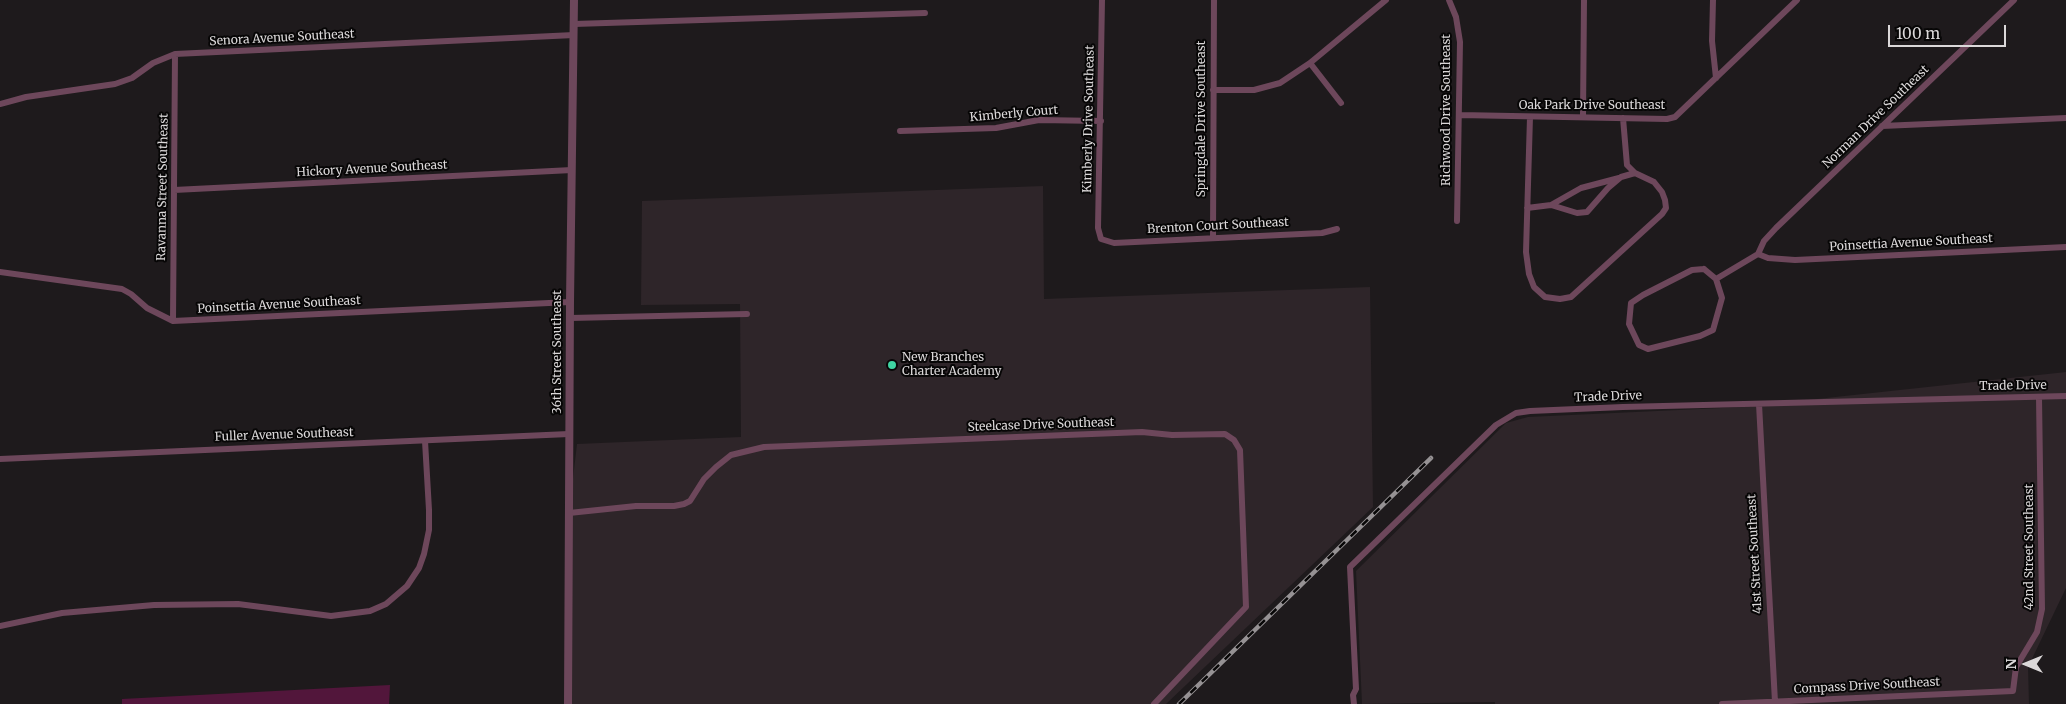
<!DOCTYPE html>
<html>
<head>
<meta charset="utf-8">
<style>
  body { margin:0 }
  #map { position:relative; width:2066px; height:704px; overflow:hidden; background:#1e1a1c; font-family:Merriweather,serif }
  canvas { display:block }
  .north { position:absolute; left:2001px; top:639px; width:50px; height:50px; -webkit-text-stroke:4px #070606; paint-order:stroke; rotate:270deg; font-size:14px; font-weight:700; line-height:20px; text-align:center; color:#dbd8d9 }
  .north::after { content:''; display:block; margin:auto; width:18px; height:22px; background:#dbd8d9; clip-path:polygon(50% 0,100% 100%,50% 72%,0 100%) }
  .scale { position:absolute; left:1888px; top:25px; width:118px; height:22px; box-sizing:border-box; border:2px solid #dbd8d9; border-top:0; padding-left:6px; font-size:15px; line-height:18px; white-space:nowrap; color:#dbd8d9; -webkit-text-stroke:4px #070606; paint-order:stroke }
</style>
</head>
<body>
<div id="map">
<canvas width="2066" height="704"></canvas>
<div class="north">N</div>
<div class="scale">100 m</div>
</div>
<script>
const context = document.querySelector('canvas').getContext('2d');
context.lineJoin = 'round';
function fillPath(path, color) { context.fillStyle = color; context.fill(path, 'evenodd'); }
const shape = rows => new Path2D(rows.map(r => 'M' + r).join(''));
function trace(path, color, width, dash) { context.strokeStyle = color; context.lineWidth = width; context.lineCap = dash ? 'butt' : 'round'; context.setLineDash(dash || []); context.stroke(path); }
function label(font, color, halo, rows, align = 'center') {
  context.font = font + ' Merriweather,serif'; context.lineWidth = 4; context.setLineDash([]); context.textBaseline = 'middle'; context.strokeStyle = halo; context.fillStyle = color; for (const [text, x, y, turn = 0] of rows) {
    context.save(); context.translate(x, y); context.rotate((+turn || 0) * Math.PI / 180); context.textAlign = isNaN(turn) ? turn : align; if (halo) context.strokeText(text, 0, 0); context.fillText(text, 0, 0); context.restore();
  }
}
fillPath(shape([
  [1043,186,1044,299,1370,287,1373,507,1166,704,570,704,569,513,577,444,741,437,740,304,641,305,642,201],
  [2066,372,2066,588,2028,667,2029,704,1495,704,1495,702,1362,704,1356,571,1506,423,1528,417,1743,407]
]), '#2e2529');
fillPath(shape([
  [390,685,389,704,122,704,122,699]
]), '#52163b');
trace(shape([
  [1102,0,1098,228,1101,239,1114,243,1322,233,1337,229],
  [1449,0,1456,17,1460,42,1457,221],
  [1713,0,1712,41,1716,78],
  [574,24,925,13],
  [1310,63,1341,103],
  [1213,90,1254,90,1280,83,1310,63,1386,0],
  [0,104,26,97,115,84,132,78,153,63,175,54,574,35],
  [1460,115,1667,119,1675,117,1797,0],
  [1530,117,1526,252,1529,274,1534,287,1545,297,1560,299,1571,297,1662,214,1666,208,1665,200,1662,192,1654,182,1635,173,1627,165,1623,118],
  [1583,117,1584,0],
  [1882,126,2066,118],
  [900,131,996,128,1039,120,1101,121],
  [174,190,572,170],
  [1551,205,1581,188,1619,178],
  [1527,208,1551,205,1577,213,1587,212,1608,188,1621,177,1635,173],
  [1213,237,1214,0],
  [1758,254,1764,241,1776,228,2014,0],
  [1758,254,1768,258,1795,260,2066,247],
  [1704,269,1716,279,1722,298,1713,330,1700,336,1648,349,1639,345,1629,324,1631,303,1643,295,1692,270,1704,269],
  [0,272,122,289,131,294,147,308,173,321,570,302],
  [1716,279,1758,254],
  [570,318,747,314],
  [173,321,175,54],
  [1759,404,1775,702],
  [0,459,569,434],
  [569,513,636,506,674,506,684,504,690,501,704,479,716,467,731,455,764,447,1142,432,1172,435,1225,434,1234,440,1240,450,1246,607,1154,704],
  [0,626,62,613,154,605,238,604,331,616,370,611,386,604,407,586,419,568,424,554,429,530,429,510,425,441],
  [1354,704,1353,695,1356,689,1350,567,1496,425,1516,413,1530,411,1623,407,2066,396],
  [1722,704,2013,691,2016,667,2037,632,2042,609,2039,397]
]), '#6d475b', 6);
trace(shape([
  [568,704,570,302,574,0]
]), '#6d475b', 8);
const rail = shape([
  [1179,704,1431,458]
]);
trace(rail, '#969294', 4.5);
trace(rail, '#070606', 2.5, [8]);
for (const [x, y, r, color] of [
  [892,365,5,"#3fd4a2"]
]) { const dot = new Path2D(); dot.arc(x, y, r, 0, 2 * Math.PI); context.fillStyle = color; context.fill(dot); trace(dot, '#070606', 2); }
label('12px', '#dbd8d9', '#070606', [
  ["Senora Avenue Southeast",282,38,-3],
  ["Oak Park Drive Southeast",1592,106],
  ["Richwood Drive Southeast",1447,110,-90],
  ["Kimberly Court",1014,114,-5],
  ["Norman Drive Southeast",1876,117,-44],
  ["Kimberly Drive Southeast",1089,119,-89],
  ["Springdale Drive Southeast",1202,119,-90],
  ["Hickory Avenue Southeast",372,169,-3],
  ["Ravanna Street Southeast",163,187,-89],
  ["Brenton Court Southeast",1218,226,-3],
  ["Poinsettia Avenue Southeast",1911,243,-3],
  ["Poinsettia Avenue Southeast",279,305,-3],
  ["36th Street Southeast",558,352,-90],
  ["Trade Drive",2013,386,-1],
  ["Trade Drive",1608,397,-2],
  ["Steelcase Drive Southeast",1041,425,-2],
  ["Fuller Avenue Southeast",284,435,-2],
  ["42nd Street Southeast",2030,547,-90],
  ["41st Street Southeast",1755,554,-93],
  ["Compass Drive Southeast",1867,686,-3]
]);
label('12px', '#dbd8d9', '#070606', [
  ["New Branches",902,358],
  ["Charter Academy",902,372]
], 'left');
</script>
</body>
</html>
